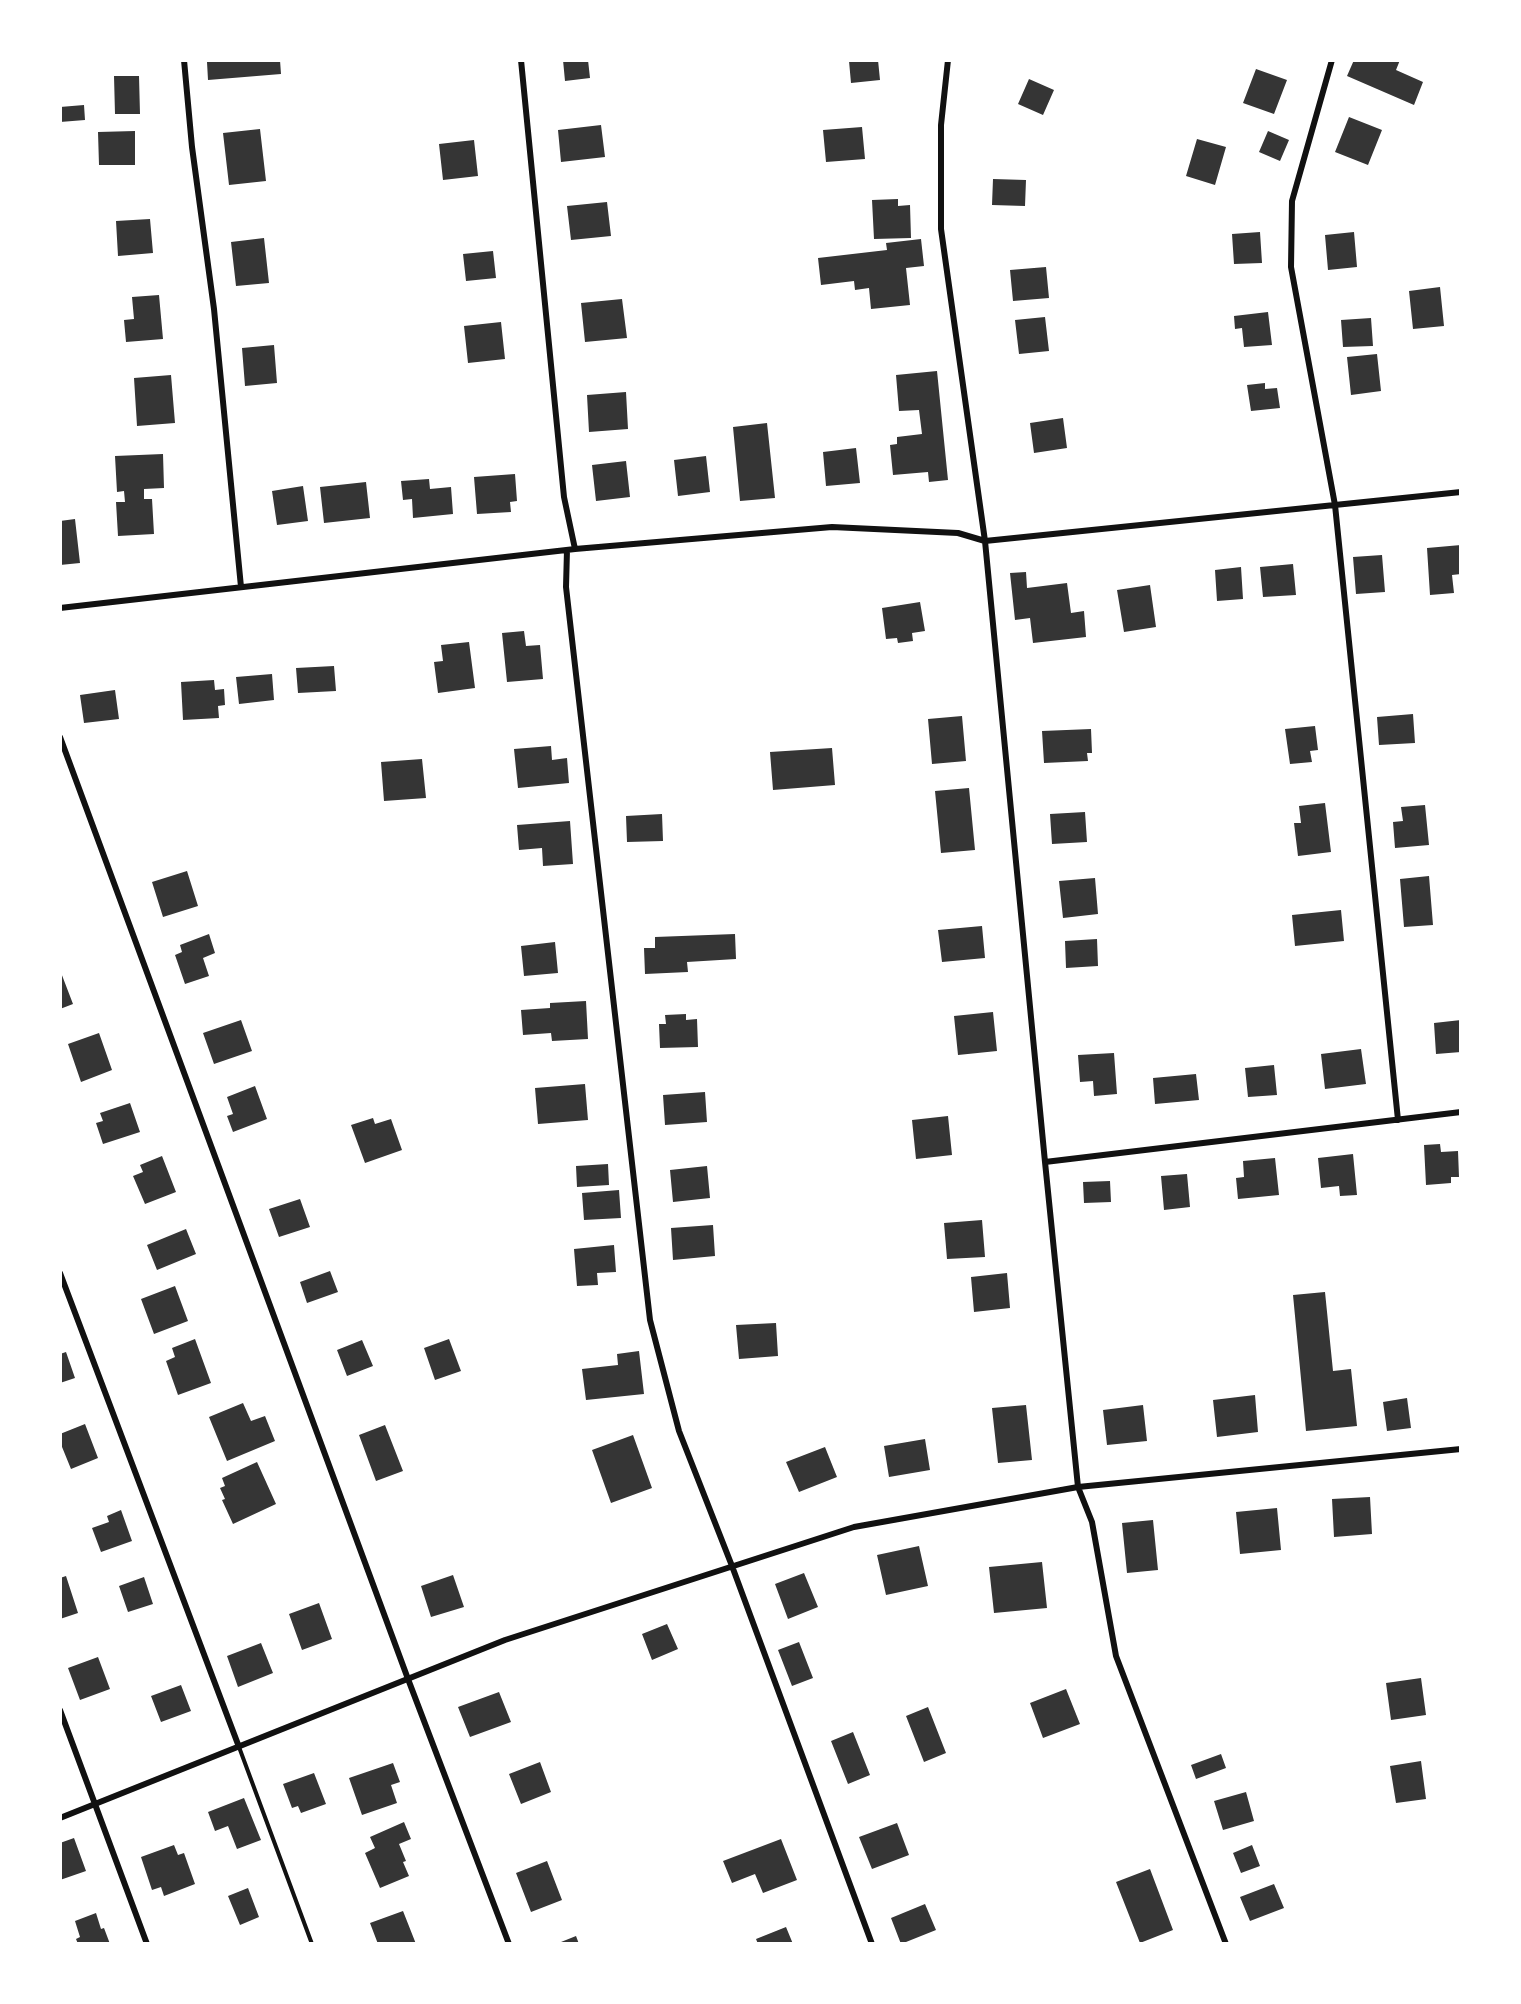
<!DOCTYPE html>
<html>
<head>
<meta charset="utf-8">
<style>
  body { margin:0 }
  #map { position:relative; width:1521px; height:2004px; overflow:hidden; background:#fff; font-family:"Fira Sans",sans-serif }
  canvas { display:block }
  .frame { position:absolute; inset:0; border:62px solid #fff; pointer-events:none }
</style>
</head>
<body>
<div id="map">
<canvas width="1521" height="2004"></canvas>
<div class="frame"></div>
</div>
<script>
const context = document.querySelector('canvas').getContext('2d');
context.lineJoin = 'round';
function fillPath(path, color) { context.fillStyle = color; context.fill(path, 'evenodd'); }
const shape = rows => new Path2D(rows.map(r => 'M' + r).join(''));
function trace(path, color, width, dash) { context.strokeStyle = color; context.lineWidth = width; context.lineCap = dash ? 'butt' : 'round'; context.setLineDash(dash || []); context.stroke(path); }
fillPath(shape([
  [235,60,280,60,281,74,208,80,207,62],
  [563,60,588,60,590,78,565,81],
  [854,60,878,60,880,80,851,83,849,61],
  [1354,60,1400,60,1396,70,1423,82,1414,105,1347,76],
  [1256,69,1287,80,1274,114,1243,103],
  [114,76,139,76,140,114,115,114],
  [1029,79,1054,90,1043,115,1018,104],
  [84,105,85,120,60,122,60,107],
  [1349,117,1382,130,1368,165,1335,152],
  [601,125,605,157,561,162,558,130],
  [862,127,865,159,826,162,823,130],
  [260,129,266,181,229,185,223,133],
  [135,131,135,165,99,165,98,132],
  [1268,131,1289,140,1280,161,1259,152],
  [1197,139,1226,147,1215,185,1186,176],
  [474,140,478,176,443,180,439,144],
  [993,179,1026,180,1025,206,992,205],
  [898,199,898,206,910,205,911,238,874,239,872,200],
  [607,202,611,236,571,240,567,206],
  [150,219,153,253,118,256,116,221],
  [1260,232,1262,263,1234,264,1232,234],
  [1354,232,1357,267,1328,270,1325,235],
  [264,238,269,283,236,286,231,242],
  [921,239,924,266,906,268,910,305,871,309,869,288,855,290,854,281,821,285,818,258,887,250,886,243],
  [493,251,496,278,466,281,463,254],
  [1046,267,1049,298,1013,301,1010,270],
  [1440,287,1444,326,1413,329,1409,291],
  [159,295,163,339,126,342,124,320,134,319,132,297],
  [622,299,627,338,585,342,581,303],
  [1268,312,1272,345,1244,347,1242,328,1235,329,1234,316],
  [1045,317,1049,351,1019,354,1015,320],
  [1371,318,1373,346,1343,347,1341,320],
  [501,322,505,359,468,363,464,326],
  [274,345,277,383,245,386,242,348],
  [1377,354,1381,391,1351,395,1347,357],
  [937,371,948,480,929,482,928,472,893,475,890,445,897,444,897,437,922,434,919,410,899,411,896,375],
  [171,375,175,423,137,426,134,378],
  [1265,383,1265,389,1277,388,1280,408,1251,411,1247,385],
  [626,392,628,429,589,432,587,395],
  [1063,418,1067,448,1034,453,1030,423],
  [767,423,775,498,740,501,733,427],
  [856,448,860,483,826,486,823,452],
  [163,454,164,488,144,489,144,499,152,499,154,534,118,536,116,502,125,502,124,491,117,492,115,456],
  [706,456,710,492,678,496,674,460],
  [626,461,630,497,596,501,592,465],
  [515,474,517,501,510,502,511,512,477,514,474,477],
  [429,479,430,489,451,487,453,514,413,518,412,499,403,500,401,481],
  [366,482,370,518,324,523,320,487],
  [303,486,308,521,277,525,272,491],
  [75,519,80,563,60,565,60,521],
  [1461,545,1461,574,1452,575,1454,593,1430,595,1427,548],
  [1382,555,1385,592,1356,594,1353,557],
  [1293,564,1296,595,1263,597,1260,567],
  [1241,567,1243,599,1217,601,1215,570],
  [1026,572,1027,588,1067,583,1071,613,1084,611,1086,637,1033,643,1030,618,1015,620,1010,573],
  [1150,585,1156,627,1124,632,1117,590],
  [920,602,925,631,912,633,913,641,898,643,897,638,886,639,882,608],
  [524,631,526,646,540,645,543,679,507,682,502,633],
  [469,642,475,688,438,693,434,662,443,661,441,645],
  [334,666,336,691,298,693,296,668],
  [272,674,274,700,239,704,236,677],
  [214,680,215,690,224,689,225,705,218,706,219,718,183,720,181,682],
  [115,690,119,719,84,723,80,695],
  [1413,714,1415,743,1379,745,1377,717],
  [962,716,966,761,932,764,928,719],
  [1315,726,1318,750,1310,751,1312,762,1290,764,1285,729],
  [1091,729,1092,753,1087,753,1088,761,1044,763,1042,731],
  [551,746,552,760,567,758,569,783,518,788,514,749],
  [832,748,835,785,773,790,770,752],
  [422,759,426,798,384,801,381,762],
  [969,788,975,850,941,853,935,791],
  [1325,803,1331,852,1298,856,1294,823,1301,823,1299,806],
  [1425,805,1429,845,1395,848,1393,822,1403,821,1401,807],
  [1085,812,1087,842,1052,844,1050,814],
  [662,814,663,841,627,842,626,816],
  [570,821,573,864,543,866,542,848,519,850,517,825],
  [187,871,198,906,163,917,152,882],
  [1429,876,1433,925,1404,927,1400,879],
  [1095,878,1098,914,1063,918,1059,881],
  [1341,910,1344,941,1295,946,1292,915],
  [982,926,985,958,942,962,938,930],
  [209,934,215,953,203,958,209,976,185,984,175,955,182,952,180,945],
  [735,934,736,959,687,962,688,972,645,974,644,948,655,948,655,937],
  [1097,939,1098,966,1066,968,1065,941],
  [555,942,558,973,524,976,521,946],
  [60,970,73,1004,60,1009],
  [586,1001,588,1039,552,1041,551,1033,523,1035,521,1010,550,1008,550,1003],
  [993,1012,997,1051,958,1055,954,1016],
  [686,1014,686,1020,697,1019,698,1047,660,1048,659,1024,666,1024,665,1015],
  [241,1020,252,1051,214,1064,203,1033],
  [1461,1020,1461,1052,1436,1054,1434,1023],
  [99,1033,112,1070,81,1082,68,1044],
  [1361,1049,1366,1084,1325,1089,1321,1054],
  [1114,1053,1117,1094,1094,1096,1093,1081,1080,1082,1078,1055],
  [1274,1065,1277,1095,1248,1097,1245,1068],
  [1196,1074,1199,1100,1155,1104,1153,1078],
  [585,1084,588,1120,538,1124,535,1088],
  [255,1086,267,1119,233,1132,227,1116,233,1114,227,1097],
  [705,1092,707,1122,665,1125,663,1095],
  [130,1103,140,1132,103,1144,96,1123,103,1121,100,1113],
  [948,1116,952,1155,916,1159,912,1120],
  [373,1118,375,1124,391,1119,402,1150,365,1163,351,1125],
  [1440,1144,1441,1152,1458,1151,1459,1177,1451,1177,1451,1183,1426,1185,1424,1145],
  [1353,1154,1357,1195,1340,1196,1339,1186,1321,1188,1318,1158],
  [162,1156,176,1192,145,1204,133,1176,143,1172,140,1165],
  [1275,1158,1279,1195,1238,1199,1236,1178,1244,1177,1243,1161],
  [608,1164,609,1185,577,1187,576,1166],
  [707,1166,710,1198,673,1202,670,1170],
  [1187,1174,1190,1207,1164,1210,1161,1176],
  [1110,1181,1111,1202,1084,1203,1083,1182],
  [619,1190,621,1218,584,1220,582,1193],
  [300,1199,310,1227,279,1237,269,1209],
  [982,1220,985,1257,947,1259,944,1223],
  [713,1225,715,1256,673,1260,671,1228],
  [186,1229,196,1254,157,1270,147,1245],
  [614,1245,616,1272,597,1273,598,1285,577,1286,574,1249],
  [330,1271,338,1292,307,1303,300,1282],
  [1007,1273,1010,1308,974,1312,971,1277],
  [175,1286,188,1321,154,1334,141,1299],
  [1325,1292,1333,1371,1351,1369,1357,1426,1306,1431,1293,1295],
  [776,1323,778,1356,739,1359,736,1325],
  [195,1339,211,1383,178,1395,166,1361,175,1357,172,1348],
  [449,1339,461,1371,435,1380,424,1348],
  [362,1340,373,1366,347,1376,337,1350],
  [639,1351,644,1394,586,1400,582,1369,618,1365,617,1354],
  [66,1352,75,1378,60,1383,60,1354],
  [1255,1395,1258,1432,1217,1437,1213,1400],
  [1407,1398,1411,1428,1387,1431,1383,1402],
  [243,1403,251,1421,265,1416,275,1441,227,1461,209,1417],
  [1026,1405,1032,1460,998,1463,992,1408],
  [1143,1405,1147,1441,1107,1445,1103,1410],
  [85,1424,98,1458,71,1469,60,1442,60,1434],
  [385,1425,403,1471,376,1481,359,1435],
  [633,1435,652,1488,611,1503,592,1450],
  [925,1439,930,1470,889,1477,884,1446],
  [825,1447,837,1477,799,1492,786,1462],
  [257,1462,276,1504,233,1524,222,1500,225,1499,220,1488,225,1486,222,1478],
  [1370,1497,1372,1534,1334,1537,1332,1499],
  [1277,1508,1281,1550,1240,1554,1236,1512],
  [121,1510,132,1541,101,1552,92,1528,109,1522,107,1516],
  [1153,1520,1158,1570,1127,1573,1122,1523],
  [919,1546,928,1586,886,1595,877,1555],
  [1042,1562,1047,1608,994,1613,989,1567],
  [804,1573,818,1607,788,1619,775,1584],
  [453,1575,464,1607,431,1617,421,1586],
  [66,1576,78,1613,60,1619,60,1578],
  [144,1577,153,1604,128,1612,119,1586],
  [319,1603,332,1639,302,1650,289,1614],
  [667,1624,678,1649,652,1660,642,1634],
  [799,1642,813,1678,792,1686,778,1650],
  [261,1643,273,1673,238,1687,227,1656],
  [98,1657,110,1689,80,1700,68,1668],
  [1421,1678,1426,1715,1391,1720,1386,1683],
  [181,1685,191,1711,161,1722,151,1696],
  [1066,1689,1080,1724,1043,1738,1030,1703],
  [499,1692,511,1722,470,1737,458,1707],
  [928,1707,946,1753,924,1762,906,1716],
  [853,1732,870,1775,848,1784,831,1741],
  [1221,1754,1226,1768,1196,1779,1191,1765],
  [1421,1761,1426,1799,1396,1803,1390,1766],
  [540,1762,551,1792,521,1804,509,1774],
  [393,1763,400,1782,391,1785,397,1803,362,1815,349,1778],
  [314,1773,326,1804,301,1813,298,1806,292,1808,283,1784],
  [1246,1792,1254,1821,1223,1830,1214,1801],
  [244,1798,261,1840,237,1849,228,1826,215,1831,208,1812],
  [404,1822,411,1839,399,1844,406,1861,403,1862,409,1876,380,1888,365,1853,375,1848,370,1837],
  [897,1823,909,1855,872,1869,859,1837],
  [74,1838,86,1871,60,1880,60,1843],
  [781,1839,797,1880,763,1893,755,1874,732,1883,723,1861],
  [174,1845,178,1855,184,1853,195,1884,164,1896,161,1887,152,1890,141,1857],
  [1252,1845,1260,1866,1241,1873,1233,1853],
  [547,1861,562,1900,531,1912,516,1873],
  [1150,1869,1173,1930,1140,1943,1116,1882],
  [1274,1884,1284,1908,1250,1921,1240,1897],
  [248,1888,259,1917,240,1925,228,1896],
  [925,1904,936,1930,901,1944,891,1918],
  [403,1911,416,1944,378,1944,370,1923],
  [96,1913,101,1929,104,1928,110,1944,78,1944,76,1939,80,1937,75,1921],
  [786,1927,793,1944,758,1944,756,1939],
  [576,1936,579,1944,556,1944]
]), '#353535');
trace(shape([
  [239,1747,312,1944]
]), '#111', 4);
trace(shape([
  [184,60,192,147,214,309,241,587],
  [521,60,564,497,575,549],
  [948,60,941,125,941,229,985,541,1045,1162,1078,1487,1092,1522,1116,1656,1226,1944],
  [1332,60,1292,201,1291,267,1335,505,1398,1120],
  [567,550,566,587,650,1320,679,1431,732,1566,872,1944],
  [60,608,575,549,832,527,958,533,985,541,1461,492],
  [60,737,408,1679,509,1944],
  [1045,1162,1461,1112],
  [60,1273,239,1747],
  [60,1710,147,1944],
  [60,1818,505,1640,854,1527,1078,1487,1461,1449]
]), '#111', 6);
</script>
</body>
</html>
